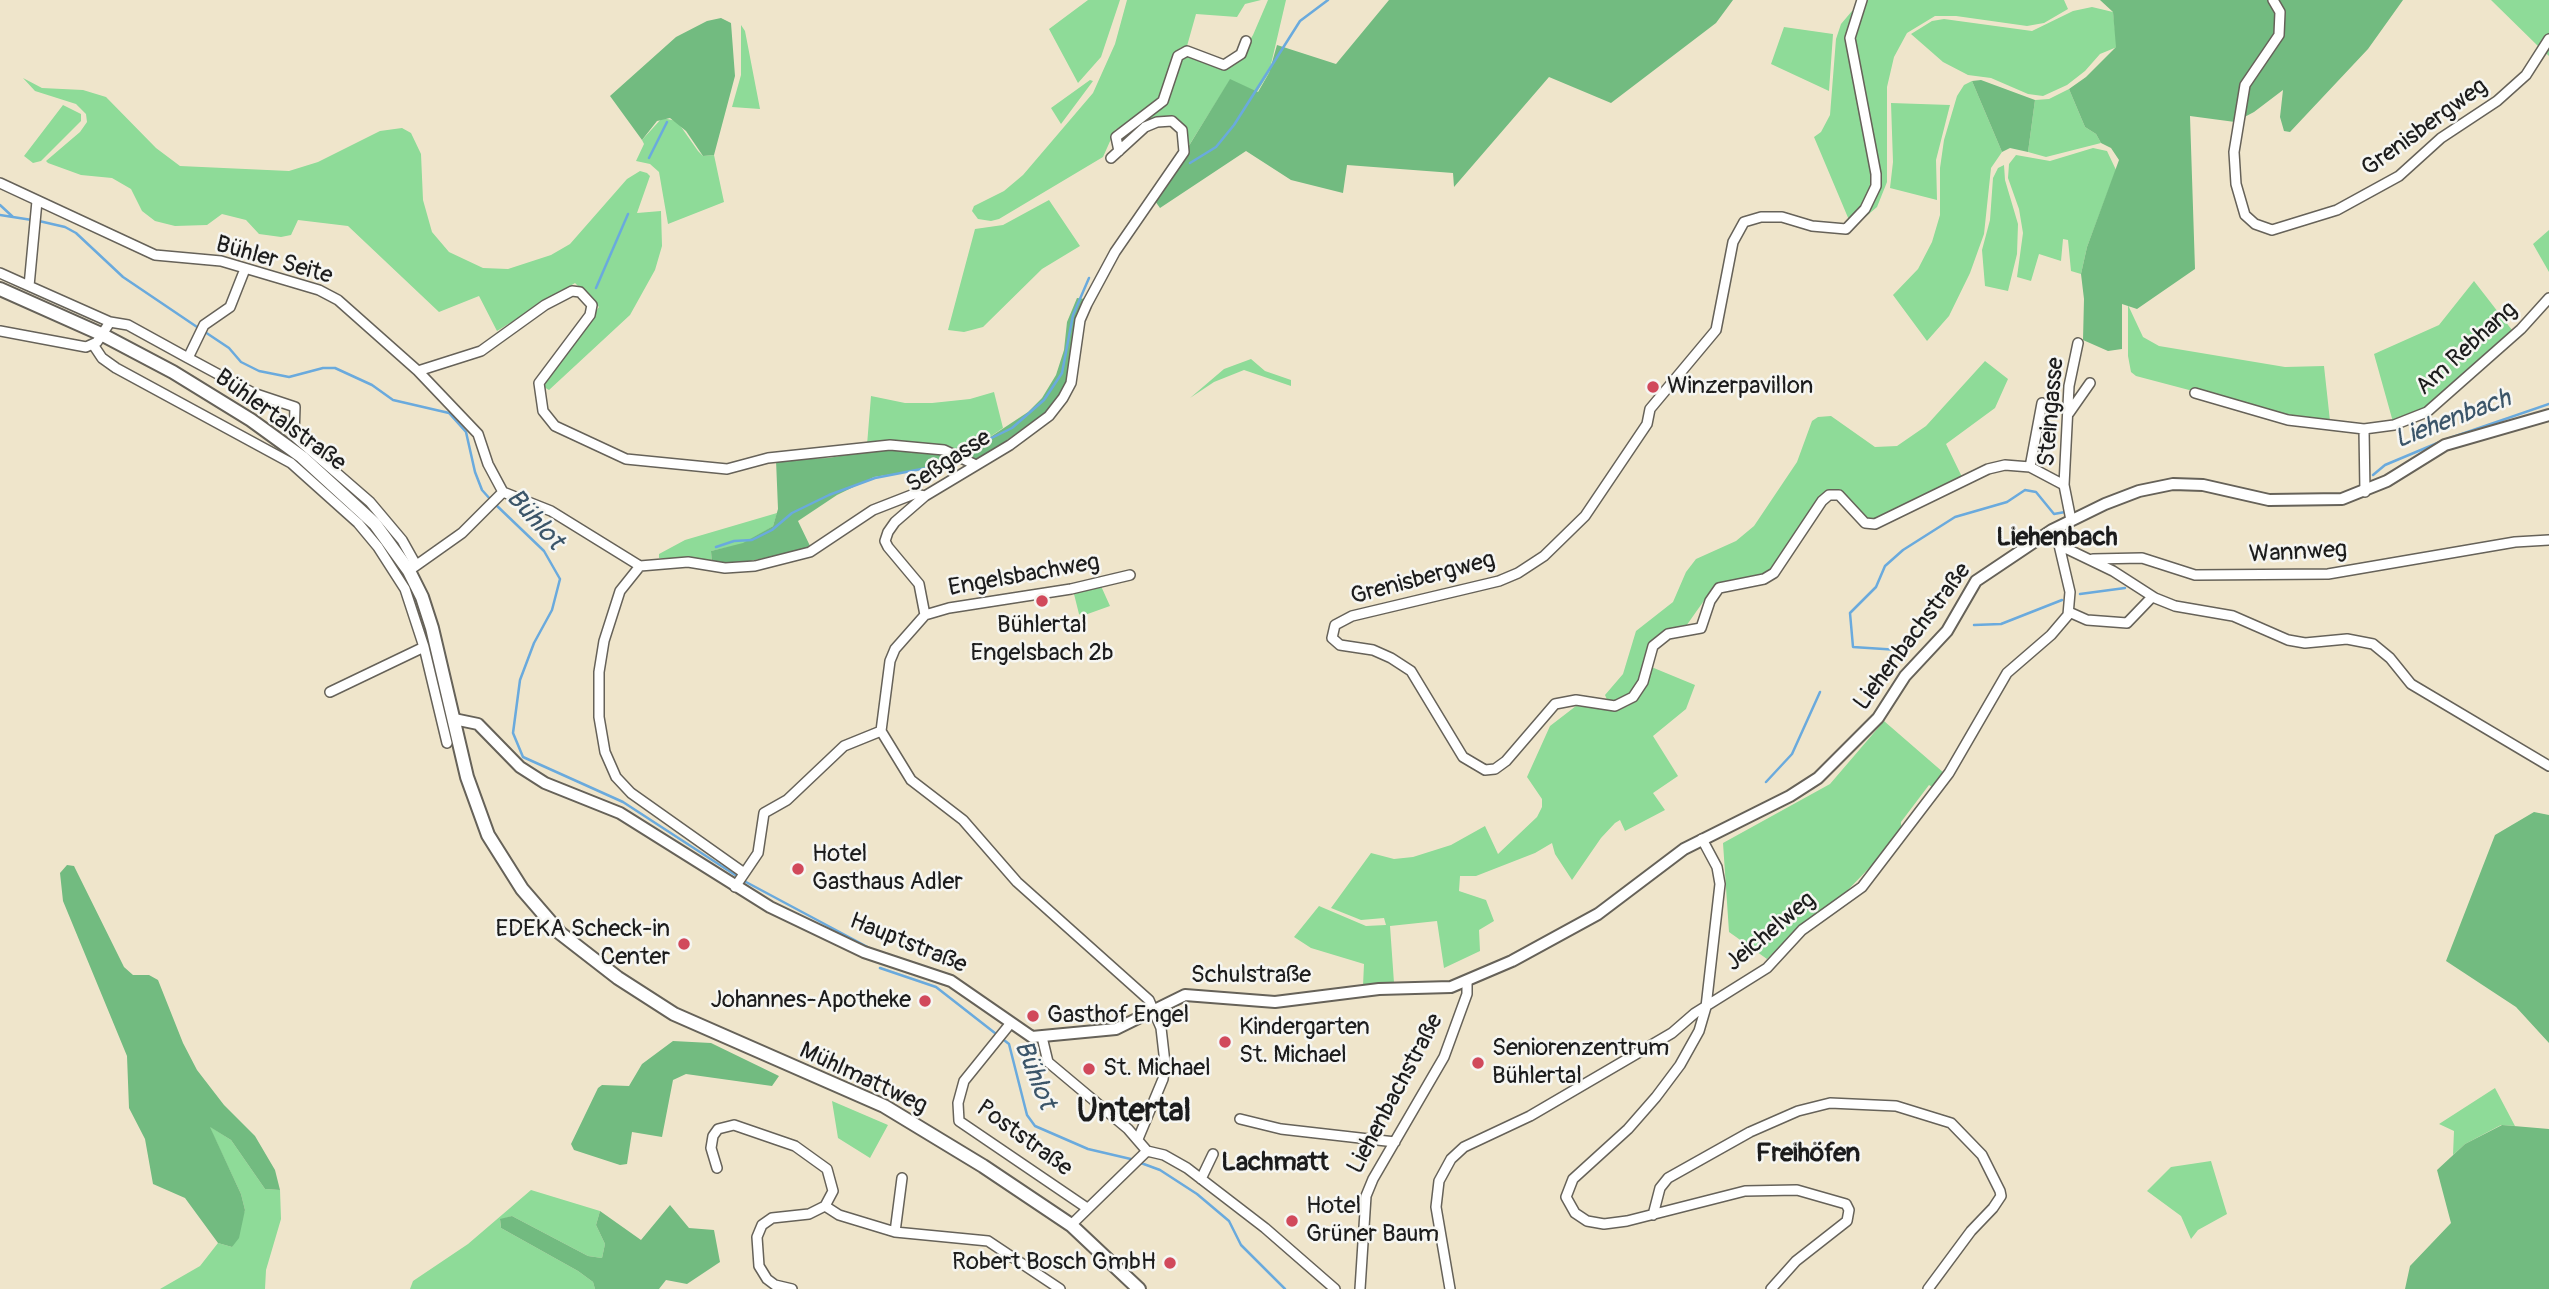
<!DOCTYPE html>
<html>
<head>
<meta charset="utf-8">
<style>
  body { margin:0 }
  canvas { display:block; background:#efe5cb }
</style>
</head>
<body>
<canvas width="2549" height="1289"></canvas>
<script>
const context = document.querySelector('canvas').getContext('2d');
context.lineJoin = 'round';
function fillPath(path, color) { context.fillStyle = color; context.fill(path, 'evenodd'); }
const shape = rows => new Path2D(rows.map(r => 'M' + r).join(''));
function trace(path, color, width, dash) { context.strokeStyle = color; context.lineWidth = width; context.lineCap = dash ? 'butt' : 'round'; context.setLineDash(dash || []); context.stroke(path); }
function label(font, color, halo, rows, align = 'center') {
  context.font = font + ' Pangolin,sans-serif'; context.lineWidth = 5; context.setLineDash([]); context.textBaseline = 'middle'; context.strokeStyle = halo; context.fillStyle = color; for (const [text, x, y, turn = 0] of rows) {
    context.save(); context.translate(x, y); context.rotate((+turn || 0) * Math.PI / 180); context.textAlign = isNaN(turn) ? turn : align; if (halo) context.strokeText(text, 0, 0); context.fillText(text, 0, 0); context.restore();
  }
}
fillPath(shape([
  [1088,0,1120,0,1101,57,1078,83,1049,29],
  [1127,0,1261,0,1245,4,1237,17,1196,14,1187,46,1180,48,1172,61,1160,99,1150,109,1115,130,1103,157,999,219,991,221,978,219,972,211,974,206,1004,191,1023,175,1093,93,1115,44],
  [1268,0,1286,0,1269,73,1257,92,1230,80,1188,147,1185,127,1171,117,1149,121,1121,143,1121,136,1155,112,1176,64,1186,54,1221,67,1236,63,1253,35],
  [1866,0,2064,0,2068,9,2044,23,2027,26,1956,16,1935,16,1907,33,1894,57,1887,87,1887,182,1877,207,1857,224,1877,191,1853,47,1857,18],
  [2491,0,2549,0,2549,56,2540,48],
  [2092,7,2113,12,2117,47,2100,54,2085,71,2067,85,2043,96,2028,94,1991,78,1968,75,1943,62,1911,34,1932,21,1944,19,2032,31,2073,11],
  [1852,11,1854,11,1848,30,1873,181,1867,200,1849,220,1814,137,1821,132,1830,115,1836,39,1841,24],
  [741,25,745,31,760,109,732,107,741,75],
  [1784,27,1833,34,1829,91,1771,64],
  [23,78,42,88,83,90,106,97,156,148,180,166,289,171,318,162,380,131,402,128,411,133,421,154,423,200,432,232,449,252,483,268,508,269,551,255,570,244,627,179,640,171,647,173,650,176,637,213,661,211,662,246,655,270,630,315,549,390,544,387,546,381,599,307,575,283,497,331,479,296,439,312,348,226,298,220,291,235,281,237,259,234,246,220,222,214,207,225,175,226,155,221,142,211,131,189,112,178,81,175,48,163,46,161,80,132,87,122,86,114,76,104,35,91],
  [1090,80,1093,81,1061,124,1051,108],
  [1972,81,2002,152,1991,168,1984,234,1970,273,1949,316,1927,341,1893,295,1918,269,1932,242,1940,215,1940,168,1944,140,1957,96,1964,85],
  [2069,89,2085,127,2096,134,2101,143,2046,157,2028,152,2035,100,2049,99],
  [1891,103,1950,105,1936,160,1937,200,1890,188,1893,162],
  [63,105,81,114,81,121,41,161,33,163,24,156],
  [662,118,677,121,698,151,703,156,714,155,724,202,668,224,659,172,650,164,636,161,644,144,642,140],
  [2093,148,2107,151,2116,170,2087,247,2081,274,2071,271,2068,240,2063,239,2061,261,2039,254,2031,281,2017,277,2023,233,2019,209,2008,178,2009,164,2016,155,2050,161],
  [2004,165,2005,180,2018,224,2017,254,2008,291,1985,286,1982,250,1990,220,1993,178,1998,168],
  [1049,200,1080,246,1042,269,983,327,964,332,948,330,975,229,1003,225],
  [2549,230,2549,272,2533,244],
  [2474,281,2512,330,2470,372,2419,412,2393,422,2374,354,2439,325],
  [2128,305,2143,337,2159,346,2285,367,2324,366,2330,421,2299,419,2136,376,2131,372,2128,356],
  [1251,359,1265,371,1291,380,1291,386,1244,370,1214,382,1190,398,1224,369],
  [1985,361,2008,379,1995,408,1946,444,1963,479,1875,519,1864,519,1855,512,1840,489,1827,489,1774,569,1760,576,1715,585,1684,629,1664,632,1633,692,1618,702,1608,702,1605,695,1623,674,1636,631,1673,602,1686,572,1696,559,1736,541,1754,526,1797,462,1812,421,1818,417,1831,416,1875,447,1897,446,1926,426],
  [994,392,1003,428,963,455,930,444,889,441,867,445,871,396,905,403,932,403,970,399],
  [777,513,773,526,743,544,711,551,712,564,659,558,659,554,685,540],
  [1101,586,1110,606,1082,616,1079,614,1074,594],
  [1649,666,1695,685,1686,709,1653,736,1678,776,1653,793,1665,810,1625,831,1620,820,1615,823,1601,838,1572,880,1555,854,1552,843,1535,853,1476,876,1460,876,1459,891,1486,900,1494,921,1479,930,1480,951,1444,968,1437,921,1390,926,1394,983,1363,986,1364,964,1311,948,1294,937,1319,906,1366,926,1386,925,1384,918,1361,920,1331,908,1371,853,1394,859,1413,857,1451,845,1485,826,1498,854,1537,817,1542,807,1542,799,1527,777,1550,726,1576,706,1617,710,1628,706,1639,697,1646,685],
  [1884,721,1944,773,1934,788,1929,785,1901,822,1901,828,1873,864,1844,894,1806,920,1767,959,1729,932,1723,843,1830,784],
  [2495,1088,2515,1126,2501,1125,2465,1144,2453,1155,2454,1131,2439,1124],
  [832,1101,888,1125,870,1158,838,1138],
  [209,1126,231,1140,265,1189,280,1190,281,1219,266,1270,265,1289,160,1289,200,1266,218,1243,232,1247,245,1210,241,1194],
  [2211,1161,2227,1214,2198,1230,2191,1239,2181,1216,2147,1191,2171,1167],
  [531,1190,600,1211,596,1225,605,1244,602,1258,588,1256,512,1216,500,1220,501,1228,578,1271,593,1282,595,1289,410,1289,413,1281,468,1244]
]), '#8edb98');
fillPath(shape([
  [1389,0,1733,0,1716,23,1611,103,1549,77,1454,187,1453,173,1347,165,1343,193,1291,180,1246,151,1160,208,1155,201,1230,79,1258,92,1269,73,1277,45,1336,64],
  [2100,0,2403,0,2368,49,2290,132,2284,131,2280,117,2283,90,2254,112,2235,122,2190,116,2195,269,2137,309,2122,304,2122,349,2108,351,2083,340,2084,299,2081,274,2087,247,2119,160,2111,148,2101,143,2096,134,2085,127,2069,89,2086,77,2116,47,2113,12],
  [721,18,731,23,735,76,714,155,703,156,686,131,670,118,657,121,642,140,610,96,676,37,707,21],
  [1981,80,2035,100,2028,152,2010,148,2002,152,1972,81],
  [1077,298,1085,299,1076,321,1069,374,1064,391,1053,407,989,453,975,459,963,455,1028,412,1042,398,1056,375,1064,350,1067,322],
  [891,448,947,455,949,465,874,477,837,495,798,521,811,548,736,564,712,564,711,551,743,543,773,526,778,509,776,460,828,458],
  [2534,812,2549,815,2549,1043,2516,1007,2446,961,2495,835],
  [67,865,74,866,124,967,133,975,149,975,158,980,183,1043,197,1070,224,1105,255,1136,275,1170,280,1190,265,1189,231,1140,210,1127,241,1194,245,1210,239,1238,232,1247,218,1243,185,1198,153,1184,145,1139,129,1108,127,1056,63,901,60,873],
  [673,1041,711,1043,779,1076,772,1086,686,1074,673,1080,662,1137,632,1132,627,1164,620,1165,574,1150,571,1144,598,1088,602,1085,629,1086,642,1064],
  [2502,1125,2549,1129,2549,1289,2405,1289,2410,1266,2451,1223,2437,1170,2465,1144],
  [670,1205,689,1228,714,1230,720,1262,687,1284,666,1280,659,1289,595,1289,593,1282,578,1271,501,1228,500,1219,512,1216,588,1256,602,1258,605,1244,596,1225,600,1211,641,1240]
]), '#72bb80');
trace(shape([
  [649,158,667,122],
  [1190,163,1216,147,1234,125,1300,21,1328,0],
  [0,205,13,217],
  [0,215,32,220],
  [39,221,65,227,76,233,123,277,200,329],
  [596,288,628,214],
  [205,332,229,348,241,362,259,371,289,377,323,368,335,368,372,385,393,400,449,413,466,432,475,472,482,490,490,499],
  [969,449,1012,428,1044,400,1062,373,1073,315,1089,278],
  [2373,475,2385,465,2447,439,2549,404],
  [495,504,544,551,560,579,552,610,534,643,520,680,513,733,523,757,623,802,746,882,875,951],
  [716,547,734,541,752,540,772,530,792,513,829,495,875,478,937,466,950,460],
  [2080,594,2125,588],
  [1974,625,2001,624,2062,600],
  [1899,650,1853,647,1850,613,1876,587,1885,566,1903,550,1955,517,2007,502,2025,490,2036,492,2054,514,2065,512],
  [1766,782,1792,754,1820,692],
  [880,968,936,987,1009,1044,1027,1115,1035,1126,1088,1149,1135,1160],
  [1141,1163,1160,1170,1197,1194,1229,1221,1241,1245,1285,1289]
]), '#6aaadd', 2.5);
const minor = shape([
  [1862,0,1850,38,1876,174,1876,186,1865,209,1846,229,1812,226,1782,217,1761,217,1744,222,1733,242,1716,330,1650,409,1647,424,1585,516,1544,556,1518,573,1499,581,1352,616,1335,625,1332,638,1340,645,1373,650,1391,658,1411,671,1463,757,1485,770,1495,769,1506,761,1555,704,1576,700,1615,706,1633,697,1643,682,1653,646,1668,634,1701,628,1710,601,1719,588,1764,579,1774,573,1822,501,1829,495,1839,495,1865,523,1875,524,1988,469,2005,465,2030,467,2064,485],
  [2273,0,2280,12,2279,35,2245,85,2234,152,2236,184,2245,215,2255,224,2272,230,2337,210,2399,176,2441,138,2497,101,2526,75,2549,39],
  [1119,151,1116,137,1163,101,1178,56,1187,51,1224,65,1241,54,1246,41],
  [1111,158,1145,127,1157,122,1172,121,1182,130,1184,152,1115,252,1087,304,1080,320,1071,383,1063,398,1049,416,1010,445,925,496,895,522,888,532,885,541,888,547,919,584,925,615,895,649,890,661,881,731,911,780,963,820,1017,882,1149,1000,1161,1028,1165,1063,1163,1079,1138,1139],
  [0,183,155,255,221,261,319,290,338,300,418,371,478,434,488,464,503,492],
  [37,201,29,286,110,322],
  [0,273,29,286],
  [0,331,86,347,97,342,110,322,128,325,188,358,204,325,230,307,245,269],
  [94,346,102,358,116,368,291,463,358,523,378,547,405,589,424,647,447,743],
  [188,358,253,393,295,407,294,436,370,502,402,540,416,565],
  [418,371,481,351,545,305,572,291,580,292,592,305,590,315,539,383,543,411,555,426,626,459,727,469,768,458,890,445,944,450,976,465],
  [2195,393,2288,420,2364,429,2365,492],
  [2069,413,2090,383],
  [2364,429,2394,425,2427,412,2521,329,2549,298],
  [2030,467,2042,403],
  [503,492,551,511,640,566,688,562,725,568,755,566,810,552,873,510,914,494,925,496],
  [2071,520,2064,485,2069,386,2078,343],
  [2059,545,2113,571,2155,598,2175,606,2233,616,2288,640,2305,643,2347,639,2373,644,2390,658,2411,684,2549,766],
  [2093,559,2142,558,2195,575,2328,574,2515,542,2549,540],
  [640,566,620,591,604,641,599,672,599,717,605,752,616,777,631,793,744,873],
  [414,567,462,533,503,492],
  [2069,612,2087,620,2127,623,2152,597],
  [925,615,949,608,1071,589,1130,575],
  [330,692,424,647],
  [1702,839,1717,867,1720,884,1706,1007,1699,1031,1680,1065,1656,1097,1628,1129,1573,1179,1566,1197,1575,1213,1587,1221,1604,1224,1627,1221,1745,1191,1797,1190,1846,1204,1849,1210,1847,1221,1796,1261,1771,1289],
  [735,887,758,853,764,813,787,800,844,746,881,731],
  [1010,1024,964,1081,958,1103,959,1121,1087,1208],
  [1042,1037,1048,1062,1128,1129,1147,1151],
  [1240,1119,1281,1129,1395,1142],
  [1147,1151,1164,1155,1187,1168,1265,1228,1335,1289],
  [717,1168,711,1148,713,1136,718,1129,734,1125,795,1146,827,1169,833,1191,825,1206,809,1214,772,1218,762,1225,757,1237,759,1266,767,1279,775,1285,792,1289],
  [1201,1179,1213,1154],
  [825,1206,839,1215,895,1232,988,1241,1060,1289],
  [1653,1215,1660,1188,1668,1178,1750,1132,1798,1111,1830,1103,1896,1106,1951,1123,1982,1155,2000,1191,2001,1196,1993,1208,1971,1231,1928,1289],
  [1071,1225,1147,1151],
  [895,1232,902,1178],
  [1360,1289,1366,1196,1373,1179,1444,1057,1467,994,1467,983],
  [1450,1289,1436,1207,1439,1181,1451,1159,1464,1147,1530,1116,1672,1033,1695,1013,1767,968,1802,930,1862,887,1949,773,2007,673,2051,635,2068,615,2070,592,2059,545,2052,530]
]);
const tertiary = shape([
  [454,719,478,724,520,767,545,783,620,813,770,907,864,952,951,981,1032,1037,1116,1029,1185,995,1275,1002,1379,989,1451,987,1512,961,1598,914,1684,849,1790,796,1818,778,1878,718,1905,676,1947,631,1976,581,2052,530,2105,504,2139,491,2173,484,2203,485,2269,500,2342,499,2387,481,2445,445,2549,415]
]);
const secondary = shape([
  [0,289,101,334,173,372,251,420,302,457,375,524,409,571,422,597,432,628,467,777,488,835,522,889,560,933,618,978,674,1014,884,1106,983,1166,1071,1225,1139,1289]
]);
trace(minor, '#666259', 12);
trace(tertiary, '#666259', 14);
trace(secondary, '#666259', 16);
trace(minor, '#fff', 9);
trace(tertiary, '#fff', 10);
trace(secondary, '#fff', 12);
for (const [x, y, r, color] of [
  [1653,387,7,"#d1495b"],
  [1042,601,7,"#d1495b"],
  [798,869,7,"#d1495b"],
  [684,944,7,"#d1495b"],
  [925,1001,7,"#d1495b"],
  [1033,1016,7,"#d1495b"],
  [1225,1042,7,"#d1495b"],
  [1478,1063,7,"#d1495b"],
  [1089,1069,7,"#d1495b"],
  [1292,1221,7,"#d1495b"],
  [1170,1263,7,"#d1495b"]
]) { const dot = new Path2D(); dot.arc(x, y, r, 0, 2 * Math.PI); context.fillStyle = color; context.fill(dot); trace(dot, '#f6f6f2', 2.5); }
label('24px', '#1c1c1c', '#f6f6f2', [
  ["Grenisbergweg",2425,128,-36],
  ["Bühler Seite",274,261,16],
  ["Am Rebhang",2467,349,-42],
  ["Steingasse",2052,412,-85],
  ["Bühlertalstraße",280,421,36],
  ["Seßgasse",949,462,-33],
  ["Wannweg",2298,553,-3],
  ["Engelsbachweg",1024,576,-10],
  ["Grenisbergweg",1423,579,-15],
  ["Liehenbachstraße",1913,637,-53],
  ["Jeichelweg",1771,932,-40],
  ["Hauptstraße",908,944,22],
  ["Schulstraße",1251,976],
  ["Mühlmattweg",863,1079,25],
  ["Liehenbachstraße",1396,1094,-62],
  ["Poststraße",1024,1139,36]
]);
label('24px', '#1c1c1c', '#f6f6f2', [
  ["Winzerpavillon",1667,387],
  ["Bühlertal",1042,626,"center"],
  ["Engelsbach 2b",1042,654,"center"],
  ["Hotel",812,855],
  ["Gasthaus Adler",812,883],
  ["EDEKA Scheck-in",670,930,"right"],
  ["Center",670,958,"right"],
  ["Johannes-Apotheke",911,1001,"right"],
  ["Gasthof Engel",1047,1016],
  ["Kindergarten",1239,1028],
  ["St. Michael",1239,1056],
  ["Seniorenzentrum",1492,1049],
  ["Bühlertal",1492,1077],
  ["St. Michael",1103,1069],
  ["Hotel",1306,1207],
  ["Grüner Baum",1306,1235],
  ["Robert Bosch GmbH",1156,1263,"right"]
], 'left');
label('italic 26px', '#3b5569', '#f6f6f2', [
  ["Liehenbach",2453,420,-21],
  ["Bühlot",534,520,48],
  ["Bühlot",1034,1075,68]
]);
label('bold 26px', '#1c1c1c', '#f6f6f2', [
  ["Liehenbach",2057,538],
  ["Freihöfen",1808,1154],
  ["Lachmatt",1275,1163]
]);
label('bold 32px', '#1c1c1c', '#f6f6f2', [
  ["Untertal",1134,1113]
]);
</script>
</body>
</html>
